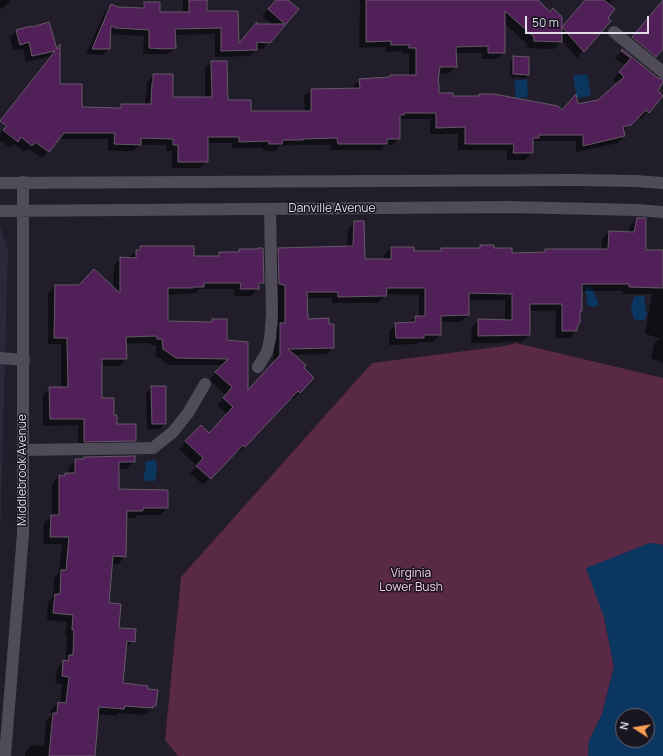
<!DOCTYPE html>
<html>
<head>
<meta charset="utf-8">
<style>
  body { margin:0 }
  #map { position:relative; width:663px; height:756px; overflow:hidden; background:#211d2a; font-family:Manrope,sans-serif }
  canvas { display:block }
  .north { position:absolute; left:615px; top:708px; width:40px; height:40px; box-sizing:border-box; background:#181420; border:1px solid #68646f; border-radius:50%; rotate:282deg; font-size:11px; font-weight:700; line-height:16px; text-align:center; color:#dfdde5 }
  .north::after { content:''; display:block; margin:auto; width:14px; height:18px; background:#fc9d54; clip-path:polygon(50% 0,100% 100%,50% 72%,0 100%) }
  .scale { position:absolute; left:525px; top:16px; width:124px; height:18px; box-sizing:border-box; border:2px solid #dfdde5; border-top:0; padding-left:5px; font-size:12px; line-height:14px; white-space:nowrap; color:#dfdde5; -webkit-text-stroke:3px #181420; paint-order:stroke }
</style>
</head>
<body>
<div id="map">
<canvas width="663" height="756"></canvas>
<div class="north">N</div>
<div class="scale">50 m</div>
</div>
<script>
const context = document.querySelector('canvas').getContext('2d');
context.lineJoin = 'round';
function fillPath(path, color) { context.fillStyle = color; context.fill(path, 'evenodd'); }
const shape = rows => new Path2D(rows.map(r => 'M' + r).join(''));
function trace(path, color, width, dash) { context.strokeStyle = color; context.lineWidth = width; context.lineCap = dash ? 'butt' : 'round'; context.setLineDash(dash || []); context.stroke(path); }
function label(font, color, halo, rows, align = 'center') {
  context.font = font + ' Manrope,sans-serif'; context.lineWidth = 3; context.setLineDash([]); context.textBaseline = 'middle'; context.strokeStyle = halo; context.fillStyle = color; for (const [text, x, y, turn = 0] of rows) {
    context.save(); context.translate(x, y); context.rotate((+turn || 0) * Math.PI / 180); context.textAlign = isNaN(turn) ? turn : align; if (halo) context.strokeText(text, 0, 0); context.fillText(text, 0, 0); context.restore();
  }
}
fillPath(shape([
  [0,224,8,251,0,544]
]), '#2c2739');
fillPath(shape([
  [516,343,663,378,663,545,650,543,604,617,614,667,602,714,589,741,588,756,178,756,165,740,181,577,372,363,504,346]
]), '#5a2946');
fillPath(shape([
  [587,74,591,96,577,98,573,76],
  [527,79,528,97,516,98,514,81],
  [589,286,592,287,599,305,594,307,588,306,585,289],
  [634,296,644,296,646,311,647,313,645,320,634,320,631,308],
  [156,460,157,471,155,481,146,481,143,475,146,468,145,461],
  [650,543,663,545,663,756,588,756,589,741,602,714,614,667,604,617,586,568],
  [623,716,647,716,647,740,623,740]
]), '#0a3660');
fillPath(shape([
  [0,0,9,0,10,2,3,8,0,9],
  [183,0,206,0,206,12,238,45,273,25,262,16,277,0,283,0,297,9,269,42,263,49,256,48,250,56,215,57,215,34,174,35,175,48,168,54,143,54,144,36,109,34,109,49,103,55,86,54,105,12,111,5,118,8,139,9,144,3,159,13,183,13],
  [360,0,536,0,561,29,586,0,612,0,608,5,606,18,610,21,577,58,561,39,561,42,554,49,527,48,527,44,504,23,504,53,497,59,482,59,482,53,455,53,456,67,449,73,438,74,437,83,438,94,452,97,477,97,479,95,562,111,577,105,599,100,618,84,613,80,625,65,615,58,623,50,658,79,657,92,662,96,641,119,638,116,623,132,624,136,618,143,576,152,576,141,534,141,532,143,532,153,525,160,507,160,507,150,458,150,458,134,430,134,430,119,399,119,399,139,392,145,385,145,380,150,331,150,331,145,297,145,279,146,275,151,263,151,263,148,232,148,232,143,207,143,207,162,200,168,172,168,172,151,166,151,166,145,140,145,133,151,108,151,108,139,58,139,42,158,28,149,24,152,14,144,10,148,0,140,0,134,45,75,39,70,50,56,26,62,23,49,13,51,10,37,17,31,56,50,59,47,59,85,81,108,118,108,122,105,145,105,147,82,154,75,172,98,205,98,205,68,212,62,227,101,250,112,305,112,304,96,311,90,353,89,353,86,360,80,388,78,390,76,409,76,409,54,403,54,403,51,385,52,385,47,359,48],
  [663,0,663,47,649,62,627,44],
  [514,57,528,74,525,78,510,77,510,61],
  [637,219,645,251,663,254,663,336,662,338,663,338,663,363,651,358,654,344,660,338,645,334,652,294,623,294,623,291,581,291,576,331,570,338,555,338,556,311,529,311,529,335,522,342,503,341,501,343,471,343,472,327,479,320,505,321,505,300,468,300,468,315,461,322,440,322,440,335,433,342,419,342,416,344,389,345,389,331,396,324,409,323,415,317,419,317,419,295,386,294,378,303,332,303,332,298,306,298,307,320,333,347,326,354,294,355,302,368,300,392,293,399,290,397,245,446,238,453,236,451,203,485,190,473,197,466,179,449,201,426,209,434,227,414,217,405,226,395,209,380,223,365,169,365,156,356,156,345,151,345,150,343,125,344,126,359,119,366,101,366,101,399,113,416,116,425,135,440,128,447,78,448,78,425,43,426,43,395,50,388,61,388,61,344,48,344,48,293,55,286,113,289,114,265,121,258,129,258,140,247,192,257,215,257,220,253,237,253,240,250,257,250,258,249,263,283,251,296,234,296,234,289,199,289,196,293,167,295,167,322,209,323,212,320,226,341,247,392,274,363,273,331,278,326,278,291,272,291,272,256,279,249,347,247,348,229,355,222,364,260,384,260,384,255,391,248,413,252,439,252,442,249,478,249,480,246,511,254,542,253,546,250,602,250,602,239,609,232,629,233,630,226],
  [152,387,165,424,160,429,147,430,146,393],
  [85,458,134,462,127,469,118,469,118,490,167,508,160,515,138,515,135,518,125,518,125,557,118,564,111,564,108,604,118,628,134,641,125,649,122,684,155,706,145,715,119,713,116,716,98,714,95,756,25,756,25,752,32,745,44,746,46,721,51,716,51,710,59,703,60,703,62,684,55,683,57,669,66,659,67,637,65,636,67,622,47,620,48,602,53,597,54,578,59,573,62,544,43,544,44,523,52,516,52,484,59,476,63,477,66,474,68,474,69,467,76,460,83,460],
  [120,704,150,707,150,709,120,706]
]), '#0007');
const building = shape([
  [189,0,207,0,207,11,238,11,239,43,257,22,257,24,285,24,268,9,276,0,288,0,299,9,270,43,257,42,257,50,221,51,221,28,176,29,175,30,176,48,166,49,149,48,149,30,116,28,111,26,110,49,92,49,111,4,118,7,144,8,144,2,160,2,160,12,189,12,189,0],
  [366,0,538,0,550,12,553,8,562,17,562,42,534,41,534,37,505,11,505,53,488,53,488,46,456,47,457,67,440,67,438,82,439,83,439,93,453,93,453,96,479,96,479,94,494,94,558,106,562,110,576,94,578,104,598,100,624,77,619,72,631,58,621,51,622,49,658,78,663,79,663,82,658,91,663,96,649,113,646,110,631,125,623,127,625,136,583,146,583,135,539,135,539,138,533,138,533,153,513,153,514,144,465,144,465,127,436,128,436,113,404,113,404,115,400,115,400,139,387,139,387,144,338,144,337,138,303,139,303,140,283,140,282,144,269,144,269,141,239,142,239,137,208,137,208,162,178,162,178,145,173,145,173,139,141,138,141,145,114,144,115,133,64,133,49,152,35,142,32,146,21,137,18,142,3,130,7,126,0,121,55,51,32,56,29,42,20,45,16,30,31,26,32,27,49,22,57,49,60,44,60,84,82,84,82,107,121,108,121,104,151,104,152,83,153,83,153,74,173,74,173,97,212,97,211,61,227,61,228,100,251,100,251,111,311,111,311,89,360,88,359,79,390,77,390,75,416,75,416,48,409,48,409,45,391,45,391,41,366,42,366,0],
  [585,0,604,0,615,9,608,18,611,21,584,52,562,27,585,0],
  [663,0,663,49,656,57,632,37,663,0],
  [513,56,529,57,529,75,513,74,513,56],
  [637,218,646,218,646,250,663,250,663,288,629,287,629,284,582,284,582,311,580,311,580,323,578,324,577,331,562,331,562,304,530,304,530,335,478,336,478,319,512,320,512,294,469,293,469,315,441,316,441,335,424,335,424,338,396,338,395,323,415,322,415,316,425,316,425,288,387,288,386,296,338,297,338,292,307,292,308,319,329,318,329,324,334,324,334,348,288,349,306,365,304,368,314,378,300,393,298,391,245,447,243,445,211,479,196,466,203,458,185,441,201,425,209,433,233,407,223,398,232,387,215,372,228,359,176,358,163,349,162,339,157,339,157,336,126,337,127,359,102,359,102,398,114,398,114,415,117,415,117,424,136,424,136,441,84,442,84,419,50,419,49,387,68,387,67,338,54,338,55,285,79,285,94,269,120,293,120,257,136,258,136,250,140,250,140,246,194,246,194,256,219,256,219,252,239,252,239,249,258,249,258,248,263,248,264,283,259,283,259,289,240,289,241,283,204,283,204,287,193,287,193,288,168,288,168,321,212,322,212,319,227,319,227,340,248,342,248,390,280,355,280,323,285,323,285,285,279,284,278,248,353,246,354,221,364,221,365,259,391,259,391,247,414,247,414,251,441,251,441,248,480,248,480,245,494,245,494,248,512,248,512,253,545,252,545,249,608,249,609,231,634,232,637,218],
  [151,386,166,386,166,424,152,424,151,386],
  [135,456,135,462,119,462,119,489,168,490,168,508,143,508,143,511,127,511,126,557,113,556,109,603,121,604,119,628,136,629,135,642,127,641,123,683,148,686,148,689,158,690,156,706,153,706,153,708,125,706,124,709,99,707,95,756,49,756,53,713,57,713,58,702,66,703,69,677,62,676,63,660,68,661,69,655,73,655,74,630,72,630,73,615,53,613,55,594,60,594,61,570,66,570,69,537,50,537,51,515,59,515,59,475,65,476,65,473,75,473,75,459,84,459,84,457,135,456]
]);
fillPath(building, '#512059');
trace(building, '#655a66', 1);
trace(shape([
  [614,32,663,72],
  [0,183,574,180,635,181,663,183],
  [0,211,510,207,637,210,663,212],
  [0,358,24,360],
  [258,367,267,352,270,339,272,314,270,209],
  [23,450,153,448,173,432,188,413,205,384],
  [5,756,23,534,23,182]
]), '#4f4b59', 12);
label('12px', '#dfdde5', '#181420', [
  ["Danville Avenue",332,209],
  ["Middlebrook Avenue",23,470,-90]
]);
label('12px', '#f7cce3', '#181420', [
  ["Virginia",411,574],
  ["Lower Bush",411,588]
]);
</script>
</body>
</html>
